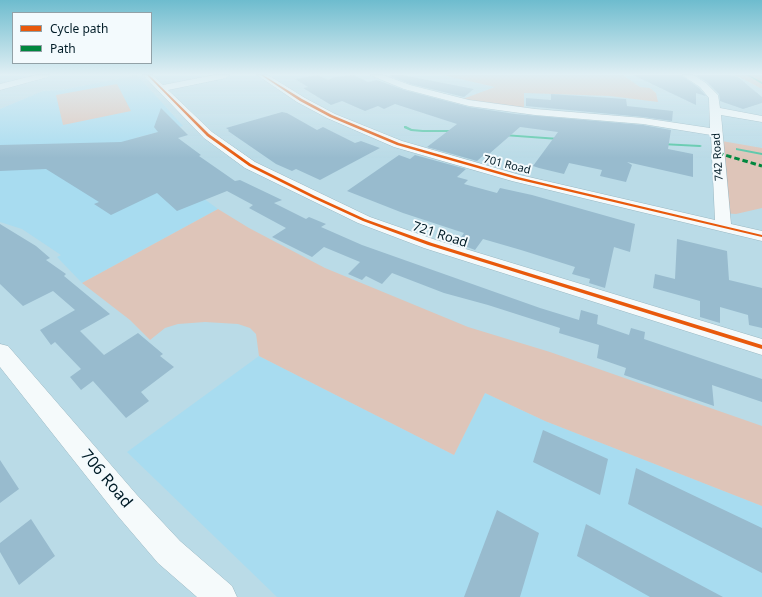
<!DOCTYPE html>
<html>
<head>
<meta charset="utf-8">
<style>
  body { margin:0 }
  #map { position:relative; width:762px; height:597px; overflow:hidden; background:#badbe7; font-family:"Noto Sans",sans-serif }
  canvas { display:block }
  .legend { position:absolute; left:12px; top:12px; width:140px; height:52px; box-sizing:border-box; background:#f3fafd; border:1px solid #92a1a7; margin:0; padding:5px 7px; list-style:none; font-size:12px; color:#001c27 }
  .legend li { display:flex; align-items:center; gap:8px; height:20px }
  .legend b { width:20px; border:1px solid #92a1a7 }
</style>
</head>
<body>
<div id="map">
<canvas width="762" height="597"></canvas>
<ul class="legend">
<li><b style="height:5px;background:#e8590c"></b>Cycle path</li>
<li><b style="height:5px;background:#00873e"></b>Path</li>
</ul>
</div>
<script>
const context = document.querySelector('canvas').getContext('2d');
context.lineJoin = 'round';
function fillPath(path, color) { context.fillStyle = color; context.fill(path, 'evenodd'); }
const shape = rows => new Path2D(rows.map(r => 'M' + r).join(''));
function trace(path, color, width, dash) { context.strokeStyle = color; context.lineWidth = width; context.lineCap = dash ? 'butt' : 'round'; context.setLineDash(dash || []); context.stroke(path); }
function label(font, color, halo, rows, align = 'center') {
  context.font = font + ' "Noto Sans",sans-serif'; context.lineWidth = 4; context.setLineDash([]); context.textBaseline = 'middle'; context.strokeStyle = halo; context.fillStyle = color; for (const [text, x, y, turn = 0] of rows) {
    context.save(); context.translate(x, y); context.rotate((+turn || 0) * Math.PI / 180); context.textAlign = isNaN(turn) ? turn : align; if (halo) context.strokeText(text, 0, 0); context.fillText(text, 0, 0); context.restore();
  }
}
fillPath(shape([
  [137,75,183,126,135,138,192,190,218,209,82,283,57,257,61,255,22,229,0,222,0,109,43,91,62,90],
  [259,356,454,455,485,393,545,421,762,506,762,597,277,597,127,452]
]), '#a8dcf0');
fillPath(shape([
  [443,75,623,75,640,87,650,88,656,93,658,102,610,96,524,93,524,110,460,100,495,87],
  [734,75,762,75,762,89,747,81],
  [117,84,131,111,63,125,56,95],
  [716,140,762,148,762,208,736,214,722,213],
  [218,209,249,228,325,268,468,327,550,352,762,426,762,506,545,421,485,393,454,455,259,356,256,334,250,328,238,324,205,322,178,324,165,328,150,340,130,320,82,283]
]), '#dec5b9');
fillPath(shape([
  [747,75,749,75,762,82,762,84,747,75],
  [404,126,406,126,412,129,423,130,456,130,458,131,456,132,423,132,411,131,404,128,404,126],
  [503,134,559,138,561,139,559,140,504,136,503,136,503,134],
  [661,143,700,145,702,146,700,147,662,145,660,144,661,143],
  [736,148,762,153,762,155,736,150,736,148]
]), '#57c7a7');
fillPath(shape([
  [318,75,328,80,335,77,354,75,368,82,377,80,404,90,469,107,515,114,643,125,671,130,668,149,693,154,693,177,627,162,632,165,626,182,600,176,602,170,569,163,564,174,539,168,533,166,558,132,520,127,489,154,486,153,477,161,427,147,457,124,395,104,384,109,378,106,365,111,342,101,331,105,303,88,308,87,295,79],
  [394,75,402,75,474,89,464,97,410,84,390,76],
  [633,75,681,75,699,88,706,96,696,93,696,105],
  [695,75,731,75,738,77,762,97,762,103,743,109,720,101,719,94,707,82],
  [551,94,626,99,627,106,673,111,672,121,643,117,526,106,526,98,551,100],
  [161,108,188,135,178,138,201,155,199,156,235,181,240,180,282,200,274,203,306,219,309,217,326,224,321,227,362,245,540,308,579,320,581,310,598,315,597,324,629,335,631,328,645,332,644,339,762,379,762,402,712,385,714,406,624,375,626,368,597,358,599,345,559,333,560,328,488,305,444,293,392,273,382,284,366,276,362,280,348,274,360,262,324,247,312,257,272,237,286,228,249,208,253,205,227,191,177,211,157,193,111,215,94,204,99,202,46,169,0,171,0,145,121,142,158,132,154,127],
  [282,112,287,113,317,130,323,127,355,143,361,141,380,148,320,180,296,169,292,171,276,164,228,131,229,130,226,128],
  [399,155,410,159,415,155,466,169,457,177,468,180,464,184,497,193,500,188,532,195,635,224,630,252,614,247,605,288,589,283,590,279,572,274,575,267,521,250,483,239,475,250,457,243,464,233,403,213,347,191],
  [0,224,36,246,50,258,46,260,66,274,64,276,110,314,80,331,104,355,138,333,163,354,160,356,174,367,141,392,149,401,126,418,93,381,81,390,70,377,81,369,55,342,51,345,40,330,75,310,53,291,23,306,0,284],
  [677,239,727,251,729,280,762,288,762,328,749,325,748,315,720,307,720,323,700,317,700,301,653,288,655,274,675,279],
  [543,430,608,459,600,495,533,462],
  [0,460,19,489,0,503],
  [636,468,762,528,762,573,628,504],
  [497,510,539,533,520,597,464,597],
  [31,519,55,556,19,585,0,552,0,543],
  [586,524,723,597,650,597,577,556]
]), '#98bbce');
const minor = shape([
  [36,75,50,75,48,77,0,90,0,84,36,75],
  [143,75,153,75,163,85,214,75,230,75,226,78,168,90,212,132,255,162,370,217,436,240,762,339,762,355,424,248,358,223,245,168,204,138,143,75],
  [257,75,268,75,305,98,335,114,402,141,520,175,715,220,711,135,643,124,535,115,469,106,404,89,370,75,383,75,410,85,469,100,535,109,643,118,710,128,709,98,700,87,682,75,693,75,706,83,718,95,720,108,762,116,762,122,721,115,731,224,762,231,762,241,512,181,394,147,327,118,297,102,257,75],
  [0,344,8,346,137,495,180,541,232,586,237,597,197,597,158,563,117,515,0,367,0,344]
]);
trace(minor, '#99b7c2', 1);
fillPath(minor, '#f5fafb');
trace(shape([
  [718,153,762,166]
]), '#00873e', 3, [5.5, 3]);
fillPath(shape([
  [147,75,149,75,209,134,251,164,315,196,365,219,432,243,762,345,762,349,428,245,363,221,313,198,249,166,207,136,147,75],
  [261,75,263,75,302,99,332,115,399,143,518,177,762,235,762,237,516,179,397,145,330,117,300,101,261,75]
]), '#e8590c');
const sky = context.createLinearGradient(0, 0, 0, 158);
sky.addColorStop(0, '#6ebcce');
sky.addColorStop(0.47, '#e0eff4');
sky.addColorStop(1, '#e0eff400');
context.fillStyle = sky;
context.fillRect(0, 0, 762, 158);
label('11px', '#001c27', '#f3fafd', [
  ["742 Road",718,157,-94],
  ["701 Road",507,165,14]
]);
label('13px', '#001c27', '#f3fafd', [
  ["721 Road",440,235,18]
]);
label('16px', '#001c27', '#f3fafd', [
  ["706 Road",106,479,50]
]);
</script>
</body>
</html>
